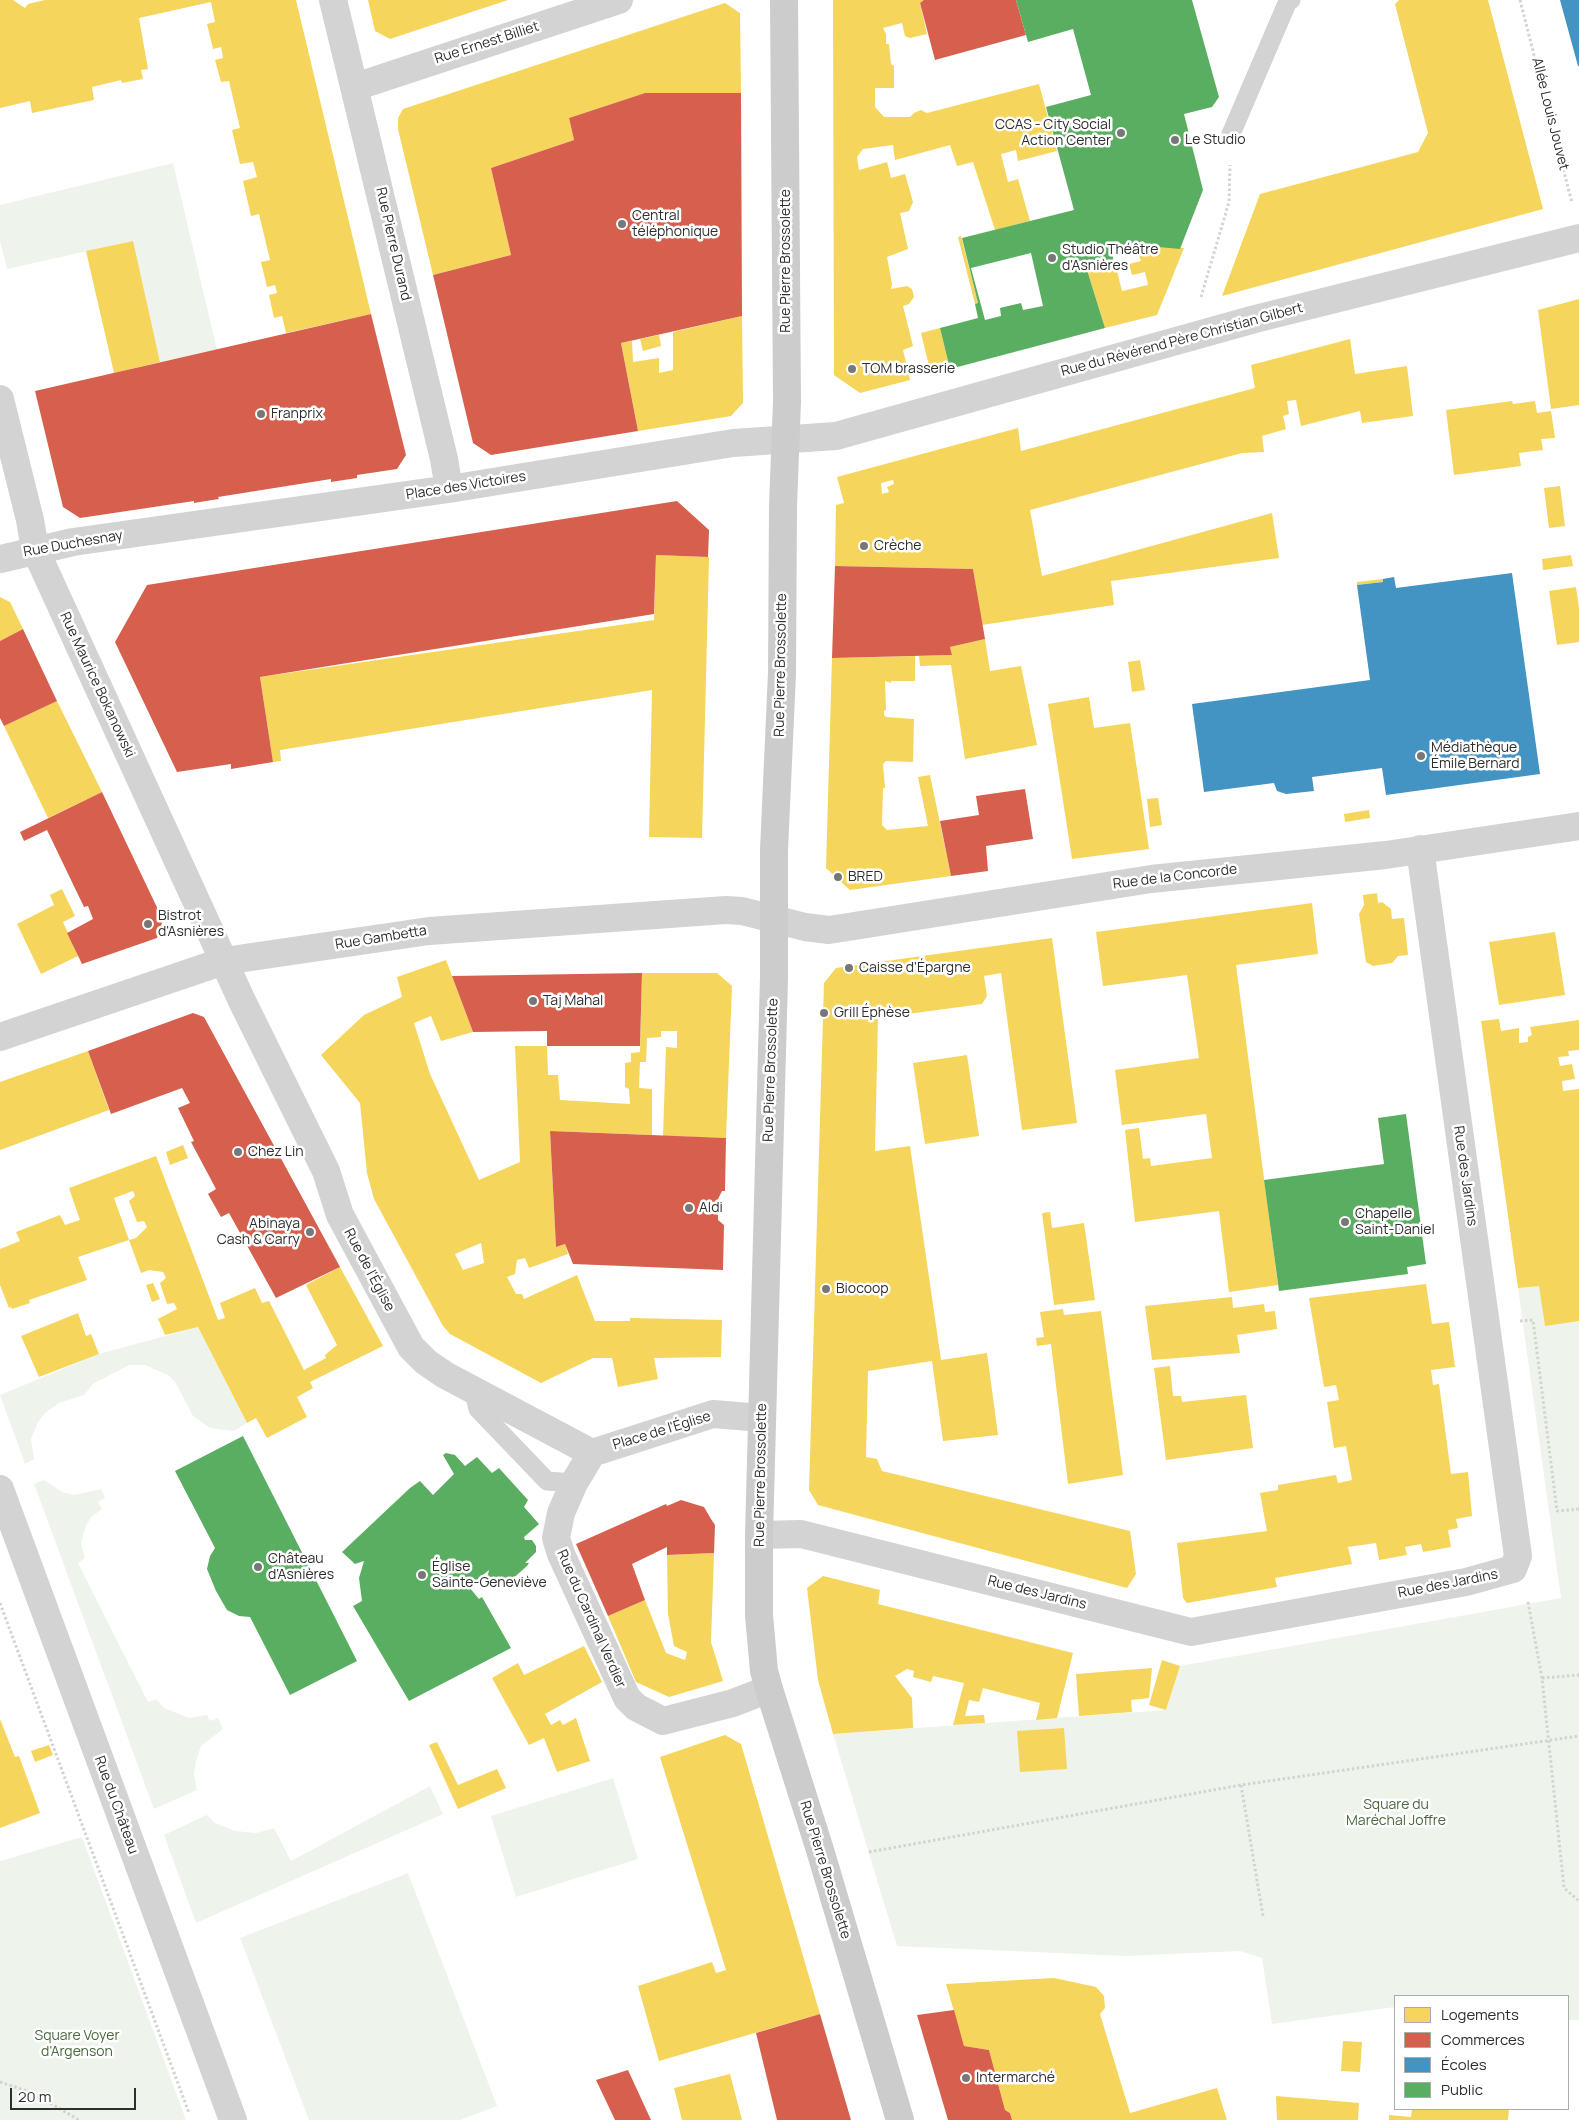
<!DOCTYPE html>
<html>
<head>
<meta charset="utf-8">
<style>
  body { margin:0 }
  #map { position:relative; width:1579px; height:2120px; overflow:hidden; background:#fff; font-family:Manrope,sans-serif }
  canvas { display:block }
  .legend { position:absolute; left:1394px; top:1995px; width:175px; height:115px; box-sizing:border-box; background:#fff; border:1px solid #ababab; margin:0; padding:6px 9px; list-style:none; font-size:15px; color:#2e2e2e }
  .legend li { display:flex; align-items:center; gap:10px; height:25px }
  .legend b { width:25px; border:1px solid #ababab }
  .scale { position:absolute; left:10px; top:2088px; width:126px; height:22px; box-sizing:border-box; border:2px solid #2e2e2e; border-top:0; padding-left:6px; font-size:15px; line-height:18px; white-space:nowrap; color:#2e2e2e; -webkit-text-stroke:4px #fff; paint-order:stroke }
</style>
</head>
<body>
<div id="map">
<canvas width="1579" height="2120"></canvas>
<ul class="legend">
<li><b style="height:14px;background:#f6d55c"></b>Logements</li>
<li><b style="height:14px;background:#d6604d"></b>Commerces</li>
<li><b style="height:14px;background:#4393c3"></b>Écoles</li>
<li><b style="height:14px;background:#5aae61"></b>Public</li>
</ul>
<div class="scale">20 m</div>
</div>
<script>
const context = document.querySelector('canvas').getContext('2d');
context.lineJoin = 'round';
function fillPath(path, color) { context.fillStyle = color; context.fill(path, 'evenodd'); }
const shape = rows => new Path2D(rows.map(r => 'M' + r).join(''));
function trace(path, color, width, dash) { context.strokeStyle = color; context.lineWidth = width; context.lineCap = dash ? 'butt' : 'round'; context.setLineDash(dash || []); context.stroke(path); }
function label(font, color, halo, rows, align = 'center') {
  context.font = font + ' Manrope,sans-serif'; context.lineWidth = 5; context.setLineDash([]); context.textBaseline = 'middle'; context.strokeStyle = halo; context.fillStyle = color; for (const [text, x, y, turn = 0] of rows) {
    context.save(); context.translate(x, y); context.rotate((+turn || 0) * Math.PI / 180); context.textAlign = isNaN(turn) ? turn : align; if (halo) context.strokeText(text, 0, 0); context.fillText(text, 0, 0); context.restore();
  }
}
fillPath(shape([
  [173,163,217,350,160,362,132,241,7,269,0,241,0,205],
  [1579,1280,1579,2020,1568,2020,1568,1996,1395,1996,1395,2007,1272,2024,1262,1958,1240,1951,1125,1956,897,1946,833,1734,1166,1710,1180,1666,1561,1598,1518,1288],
  [198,1327,247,1423,234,1431,210,1428,193,1416,175,1382,168,1375,145,1365,129,1365,93,1384,84,1395,59,1403,45,1413,38,1422,31,1439,34,1459,25,1464,0,1395,99,1354],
  [44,1480,62,1492,74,1495,101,1489,105,1498,98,1502,102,1509,91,1517,86,1526,81,1543,85,1558,78,1563,148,1702,156,1699,164,1708,189,1718,207,1715,210,1721,218,1718,223,1729,201,1746,196,1761,194,1774,197,1790,154,1809,34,1484],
  [613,1778,638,1859,516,1897,491,1816],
  [430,1786,443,1814,196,1923,164,1835,207,1815,215,1823,235,1831,256,1833,274,1828,291,1861],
  [82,1837,164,2060,186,2120,0,2120,0,1861],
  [408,1873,497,2106,460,2120,309,2120,240,1938]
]), '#eef4eb');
fillPath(shape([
  [0,0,13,0,25,8,28,4,45,0,296,0,371,314,286,333,282,316,274,318,269,295,277,293,275,285,267,287,261,262,270,260,259,214,251,216,243,181,257,177,253,162,240,164,232,130,240,128,229,81,221,82,215,60,223,58,221,47,213,49,207,24,215,22,211,2,139,18,148,69,141,70,143,79,122,83,121,80,92,87,94,100,32,113,30,101,0,108],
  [368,0,508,0,390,39,375,31],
  [833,0,926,0,920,3,927,34,910,38,905,36,902,23,883,28,886,34,886,44,889,44,891,64,894,66,894,88,875,88,875,107,884,117,910,117,914,113,921,110,927,113,1039,84,1057,151,1018,161,1016,150,1001,154,1008,182,1018,179,1030,221,995,230,973,162,957,166,950,145,895,160,893,145,863,149,857,157,859,170,887,162,891,178,905,174,913,202,909,211,900,213,908,249,887,257,892,284,891,289,907,286,912,289,914,297,909,304,903,306,913,346,903,350,910,380,860,393,834,375],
  [1399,0,1488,0,1543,209,1222,296,1260,194,1418,152,1428,133,1395,4],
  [725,3,740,13,741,93,645,93,569,118,574,140,491,168,511,255,433,275,398,129,398,118,403,109],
  [961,236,978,303,975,304,958,237],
  [133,241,160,362,114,373,86,251],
  [1148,246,1184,248,1157,315,1105,328,1087,270,1115,263,1122,291,1148,285,1145,272,1132,275,1129,264,1141,261,1136,248],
  [1579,299,1579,405,1551,409,1538,310],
  [742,316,743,403,731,416,638,431,621,343,632,341,633,362,659,358,659,373,673,370,673,332],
  [940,328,950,369,931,374,921,333],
  [659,335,661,346,643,351,640,339],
  [1350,339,1355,374,1407,366,1413,416,1362,423,1360,411,1301,426,1296,400,1287,401,1289,414,1283,416,1286,429,1262,436,1264,452,1242,453,1030,510,1042,576,1272,513,1279,558,1111,581,1114,605,982,625,973,569,835,566,836,505,844,503,837,477,1018,428,1021,451,1255,388,1251,365],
  [893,480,894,484,887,487,889,492,882,494,881,483],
  [1512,401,1513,404,1535,401,1537,413,1551,411,1555,438,1541,439,1543,450,1519,453,1521,466,1454,475,1446,410],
  [1560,486,1565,526,1549,528,1544,488],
  [656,555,709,557,702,838,649,837,652,690,280,750,281,761,273,762,260,677,654,620],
  [1571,555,1573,566,1543,570,1542,559],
  [1383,579,1383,582,1357,585,1357,582],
  [1576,587,1579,608,1579,642,1557,645,1549,591],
  [0,597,10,602,23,629,0,641],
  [985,639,990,671,1021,666,1037,745,965,759,951,665,920,666,919,656,952,655,950,647],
  [915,656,915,681,891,681,891,683,885,681,886,710,884,711,884,715,886,717,914,719,913,762,886,761,883,764,885,788,883,788,882,825,887,830,928,826,918,777,930,775,951,876,850,890,826,868,832,658],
  [1140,660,1145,690,1132,692,1128,662],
  [1089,697,1094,728,1130,723,1149,849,1072,859,1048,704],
  [57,701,102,792,48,818,4,726],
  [1158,798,1162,825,1150,827,1147,799],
  [1369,810,1370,818,1345,822,1344,814],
  [62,889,75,916,63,922,78,956,41,974,17,924,54,905,50,895],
  [1377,893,1378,903,1382,902,1391,909,1392,919,1404,918,1408,955,1398,956,1392,963,1373,966,1366,962,1359,914,1364,905,1363,895],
  [1312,903,1318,954,1236,965,1278,1285,1229,1292,1219,1211,1135,1222,1125,1130,1139,1128,1143,1159,1150,1158,1151,1166,1212,1158,1206,1114,1122,1125,1115,1070,1199,1058,1187,975,1103,986,1096,932],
  [1555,932,1565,995,1499,1005,1489,942],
  [1052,938,1077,1123,1022,1130,1001,973,984,976,987,996,982,1004,878,1018,875,1151,910,1146,941,1360,987,1353,998,1435,943,1441,932,1361,868,1371,866,1457,877,1459,882,1471,1130,1531,1136,1574,1127,1588,818,1505,809,1490,824,983,836,968],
  [446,960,473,1032,441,1041,431,1016,414,1023,430,1074,479,1180,520,1162,515,1046,547,1046,548,1075,558,1075,560,1100,630,1104,629,1089,625,1087,625,1063,631,1062,631,1053,640,1052,642,973,717,973,732,986,726,1138,663,1136,666,1047,677,1048,677,1031,661,1031,661,1037,647,1038,646,1062,640,1062,639,1088,652,1089,652,1135,550,1131,556,1247,565,1244,568,1254,529,1268,525,1258,517,1260,515,1274,507,1277,516,1294,522,1294,524,1299,577,1275,595,1321,630,1321,630,1318,722,1320,721,1357,654,1358,658,1379,618,1387,612,1358,593,1358,541,1383,450,1334,443,1326,374,1199,367,1173,360,1103,321,1055,364,1015,402,997,397,977],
  [481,1243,484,1263,463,1270,455,1254],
  [1499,1019,1501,1031,1519,1028,1519,1043,1528,1042,1528,1037,1532,1035,1530,1027,1579,1020,1579,1050,1568,1051,1569,1056,1558,1057,1560,1066,1572,1064,1575,1079,1562,1081,1563,1091,1579,1089,1579,1321,1545,1326,1539,1286,1518,1288,1481,1021],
  [88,1051,109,1110,0,1150,0,1082],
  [967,1055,979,1136,925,1144,913,1063],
  [183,1145,188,1158,170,1165,166,1152],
  [156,1156,218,1320,225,1318,220,1303,255,1288,262,1303,269,1301,304,1370,326,1358,325,1355,337,1345,306,1285,340,1267,383,1346,310,1382,313,1388,297,1397,307,1417,267,1438,256,1418,247,1423,198,1327,165,1335,158,1319,177,1309,174,1303,167,1304,160,1283,166,1278,163,1272,149,1270,141,1273,129,1240,136,1238,147,1227,144,1221,137,1222,129,1201,135,1196,133,1191,114,1198,129,1240,78,1257,87,1280,29,1300,30,1303,12,1309,11,1307,9,1308,0,1285,0,1249,20,1241,16,1232,60,1215,65,1225,80,1220,69,1188],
  [1050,1212,1052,1228,1084,1223,1095,1300,1054,1305,1042,1213],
  [153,1283,160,1299,152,1302,146,1285],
  [1426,1284,1432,1324,1449,1322,1455,1367,1431,1370,1433,1385,1439,1384,1451,1474,1468,1472,1472,1516,1456,1519,1458,1528,1448,1530,1451,1547,1423,1552,1421,1544,1405,1547,1407,1555,1379,1560,1376,1543,1348,1547,1352,1564,1275,1578,1277,1587,1187,1603,1183,1598,1177,1543,1267,1531,1260,1493,1278,1490,1278,1485,1336,1475,1338,1483,1352,1480,1346,1446,1334,1448,1327,1402,1339,1400,1336,1385,1324,1387,1309,1298],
  [1232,1297,1233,1308,1264,1304,1265,1312,1275,1311,1277,1329,1237,1335,1240,1353,1152,1360,1145,1306],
  [1063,1309,1064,1315,1101,1311,1123,1475,1068,1484,1051,1344,1037,1346,1036,1338,1044,1337,1040,1312],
  [78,1313,86,1336,91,1334,99,1354,39,1377,21,1336],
  [1170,1366,1173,1396,1181,1396,1182,1402,1246,1395,1253,1448,1166,1460,1154,1368],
  [714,1553,711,1642,723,1681,669,1697,636,1682,608,1616,645,1600,666,1653,685,1660,687,1652,674,1646,668,1614,667,1555],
  [823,1576,880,1590,878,1604,1073,1653,1057,1718,1036,1720,1040,1703,983,1688,979,1702,969,1700,965,1716,984,1715,985,1723,953,1725,964,1683,933,1676,931,1682,913,1677,914,1671,907,1669,895,1676,912,1698,913,1728,833,1734,818,1680,807,1588],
  [584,1646,602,1682,545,1714,551,1725,560,1720,563,1725,576,1718,590,1761,557,1772,544,1738,529,1745,492,1678,518,1663,524,1675],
  [1162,1660,1180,1666,1166,1710,1149,1705],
  [1152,1668,1149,1698,1131,1700,1132,1712,1079,1716,1076,1674],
  [0,1719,15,1757,19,1756,40,1813,0,1828],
  [1064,1728,1067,1769,1020,1772,1017,1731],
  [725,1735,741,1744,820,2014,659,2061,638,1986,712,1962,716,1973,726,1970,660,1757],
  [437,1742,458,1785,497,1769,506,1788,458,1809,429,1745],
  [49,1745,53,1755,35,1762,31,1751],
  [1054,1978,1096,1987,1104,1996,1105,2008,1100,2014,1130,2113,1217,2088,1227,2120,1012,2120,1010,2113,1005,2110,989,2050,964,2046,946,1984],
  [1343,2041,1362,2042,1360,2072,1341,2071],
  [730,2074,742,2120,682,2120,674,2088],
  [1276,2096,1359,2103,1358,2120,1277,2120],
  [1412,2109,1509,2109,1508,2120,1389,2120,1389,2115,1411,2117]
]), '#f6d55c');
fillPath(shape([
  [924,0,1016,0,1026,35,935,60,920,3],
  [645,93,741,93,742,316,621,343,638,431,491,455,473,443,433,275,511,255,491,168,574,140,569,118],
  [371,314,406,455,397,469,357,475,357,478,331,482,331,479,218,497,219,499,206,501,194,503,194,501,80,518,63,507,35,391],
  [677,501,709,530,708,557,656,555,654,614,260,677,273,762,231,769,231,764,177,772,115,642,147,585],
  [835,566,973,569,985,639,950,647,952,655,832,658],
  [23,629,57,701,4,726,0,718,0,641],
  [1025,789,1033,839,986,846,988,871,951,876,940,821,979,815,976,796],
  [102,792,163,920,157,938,82,964,67,933,93,919,88,906,84,907,47,830,24,841,20,832],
  [642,973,640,1046,547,1046,547,1031,473,1032,452,976],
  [193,1013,204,1017,340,1267,276,1298,229,1213,221,1217,208,1194,216,1189,191,1142,194,1141,178,1108,190,1103,182,1088,111,1114,88,1051],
  [550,1131,726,1138,725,1191,722,1191,718,1199,718,1220,724,1225,723,1270,573,1264,565,1244,556,1247],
  [681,1500,704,1507,711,1519,715,1525,714,1553,667,1555,667,1547,632,1564,645,1600,608,1616,576,1544,666,1504,667,1506],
  [954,2010,964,2046,989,2050,1005,2110,1010,2113,1012,2120,948,2120,917,2015],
  [820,2014,851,2120,777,2120,756,2033],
  [628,2070,651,2120,615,2120,596,2080]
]), '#d6604d');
fillPath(shape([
  [1560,0,1579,0,1579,66,1578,66],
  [1512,573,1540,774,1386,795,1382,768,1312,777,1314,791,1286,794,1277,791,1274,783,1204,792,1192,704,1370,680,1357,585,1383,582,1383,579,1394,577,1396,588]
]), '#4393c3');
fillPath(shape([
  [1016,0,1192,0,1219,97,1212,107,1184,114,1203,190,1180,249,1148,246,1112,253,1114,263,1087,270,1105,328,950,369,940,328,978,318,975,304,978,303,962,238,1074,210,1046,107,1091,95,1073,29,1028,42],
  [1031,253,1043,306,1023,310,1021,303,1000,308,1001,316,985,320,971,268],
  [1406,1114,1426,1264,1407,1267,1408,1274,1279,1291,1264,1180,1384,1164,1378,1118],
  [243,1436,357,1661,290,1695,250,1617,239,1616,227,1610,216,1591,207,1569,210,1556,215,1548,175,1471],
  [446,1453,455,1455,465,1466,477,1457,492,1473,499,1468,528,1500,524,1507,539,1524,524,1537,525,1540,532,1540,536,1546,536,1552,525,1563,529,1563,527,1566,510,1581,511,1583,509,1585,507,1583,505,1584,503,1580,499,1583,493,1584,487,1579,489,1570,469,1587,479,1599,482,1597,511,1648,409,1701,353,1606,362,1601,359,1578,364,1561,355,1564,342,1552,410,1488,420,1481,433,1495,454,1474,443,1455]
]), '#5aae61');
trace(shape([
  [1520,0,1572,203],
  [1201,297,1229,202,1230,165],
  [1520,1321,1533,1320,1557,1511,1579,1509],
  [1528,1602,1542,1678,1564,1888,1579,1901],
  [0,1603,189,2113],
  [1542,1678,1579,1675],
  [1241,1785,1263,1916],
  [869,1852,1241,1785,1579,1736],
  [0,2082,33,2093,79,2120]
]), '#d3d3d3', 3, [2.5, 2.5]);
trace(shape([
  [1231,134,1288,1,1291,0],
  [473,1389,478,1409,547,1481,574,1483]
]), '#d3d3d3', 19);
trace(shape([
  [333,0,444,459,449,489],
  [355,87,619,0],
  [0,399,30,520,35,549,242,1001,326,1171,340,1215,411,1347,426,1362,445,1375,592,1453],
  [0,559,73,542,449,489,733,443,836,436,1255,319,1579,238],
  [0,1037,224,961,429,931,726,910,742,911,805,927,829,930,1151,879,1386,855,1579,826],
  [592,1453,574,1483,561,1513,556,1538,561,1554,627,1698,636,1707,663,1721,733,1703,769,1689],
  [592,1453,713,1414,762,1418],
  [0,1489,233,2120],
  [759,1535,801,1534,1191,1632,1466,1582,1513,1569,1518,1556,1420,849]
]), '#d3d3d3', 28);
trace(shape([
  [784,0,787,401,783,506,782,673,774,850,774,977,759,1535,759,1615,764,1671,769,1689,820,1850,900,2120]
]), '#ccc', 28);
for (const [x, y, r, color] of [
  [1121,133,5,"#777"],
  [1175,140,5,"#777"],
  [622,224,5,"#777"],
  [1052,258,5,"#777"],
  [852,369,5,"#777"],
  [261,414,5,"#777"],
  [864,546,5,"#777"],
  [1421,756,5,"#777"],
  [838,877,5,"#777"],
  [148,924,5,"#777"],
  [849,968,5,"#777"],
  [533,1001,5,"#777"],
  [824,1013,5,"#777"],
  [238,1152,5,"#777"],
  [689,1208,5,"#777"],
  [1345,1222,5,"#777"],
  [310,1232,5,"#777"],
  [826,1289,5,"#777"],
  [258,1567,5,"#777"],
  [422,1575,5,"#777"],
  [966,2078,5,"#777"]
]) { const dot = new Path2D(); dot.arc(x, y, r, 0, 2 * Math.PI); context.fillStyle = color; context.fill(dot); trace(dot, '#fff', 2); }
label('14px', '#2e2e2e', '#fff', [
  ["Rue Ernest Billiet",487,43,-18],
  ["Allée Louis Jouvet",1550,114,76],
  ["Rue Pierre Durand",393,244,77],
  ["Rue Pierre Brossolette",786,261,-90],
  ["Rue du Révérend Père Christian Gilbert",1182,340,-15],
  ["Place des Victoires",466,486,-9],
  ["Rue Duchesnay",73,544,-10],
  ["Rue Pierre Brossolette",781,665,-89],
  ["Rue Maurice Bokanowski",97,685,65],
  ["Rue de la Concorde",1175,877,-7],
  ["Rue Gambetta",381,938,-9],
  ["Rue Pierre Brossolette",771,1070,-88],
  ["Rue des Jardins",1465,1176,82],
  ["Rue de l'Église",369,1270,62],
  ["Place de l'Église",662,1431,-17],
  ["Rue Pierre Brossolette",761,1475,-89],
  ["Rue des Jardins",1448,1584,-11],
  ["Rue des Jardins",1037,1593,14],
  ["Rue du Cardinal Verdier",591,1619,66],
  ["Rue du Château",116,1805,70],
  ["Rue Pierre Brossolette",825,1870,73]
]);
label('14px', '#2e2e2e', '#fff', [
  ["CCAS - City Social",1111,125,"right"],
  ["Action Center",1111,141,"right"],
  ["Le Studio",1185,140],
  ["Central",632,216],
  ["téléphonique",632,232],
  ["Studio Théâtre",1062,250],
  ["d'Asnières",1062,266],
  ["TOM brasserie",862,369],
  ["Franprix",271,414],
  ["Crèche",874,546],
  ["Médiathèque",1431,748],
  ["Émile Bernard",1431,764],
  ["BRED",848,877],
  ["Bistrot",158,916],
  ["d'Asnières",158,932],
  ["Caisse d'Épargne",859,968],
  ["Taj Mahal",543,1001],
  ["Grill Éphèse",834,1013],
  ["Chez Lin",248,1152],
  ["Aldi",699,1208],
  ["Chapelle",1355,1214],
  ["Saint-Daniel",1355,1230],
  ["Abinaya",300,1224,"right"],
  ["Cash & Carry",300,1240,"right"],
  ["Biocoop",836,1289],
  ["Château",268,1559],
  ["d'Asnières",268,1575],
  ["Église",432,1567],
  ["Sainte-Geneviève",432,1583],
  ["Intermarché",976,2078]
], 'left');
label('14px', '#49683c', '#fff', [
  ["Square du",1396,1805],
  ["Maréchal Joffre",1396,1821],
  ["Square Voyer",77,2036],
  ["d'Argenson",77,2052]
]);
</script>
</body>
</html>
